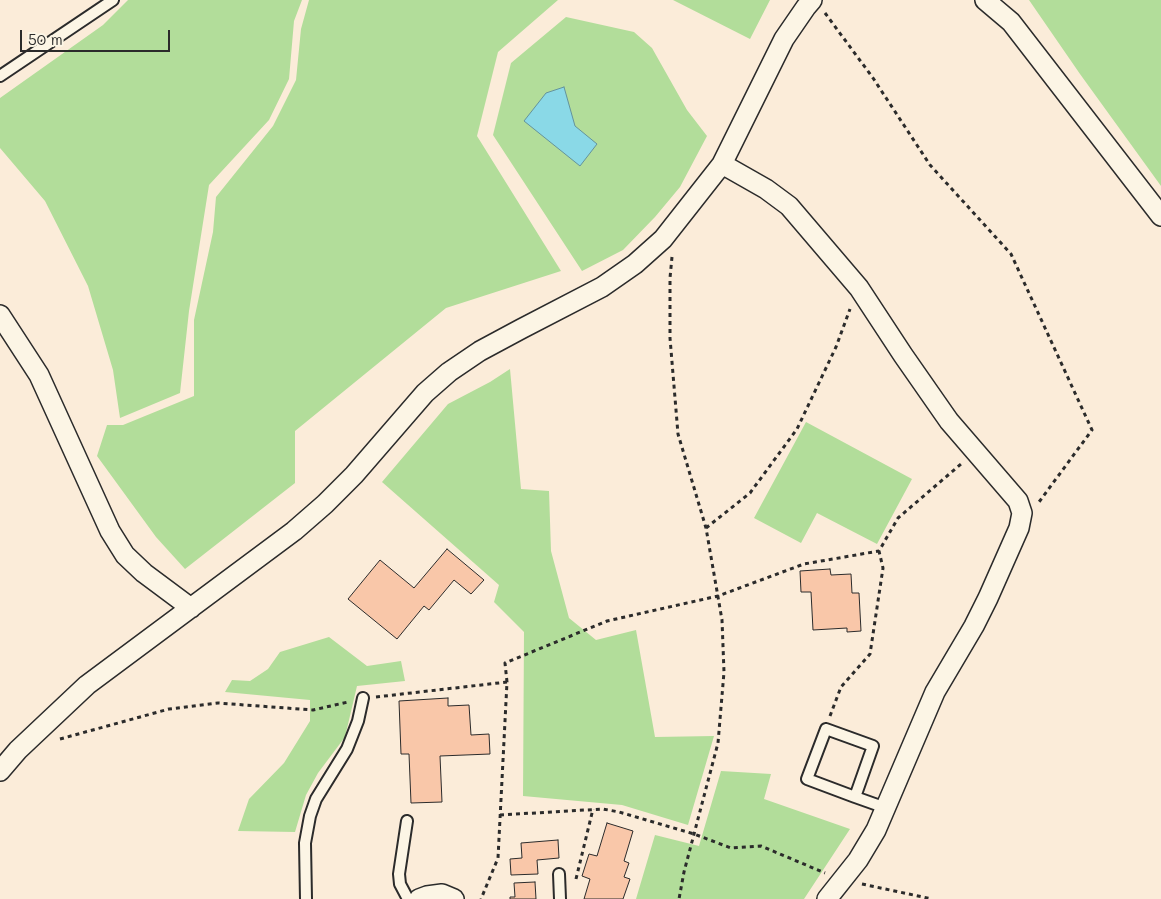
<!DOCTYPE html>
<html>
<head>
<meta charset="utf-8">
<style>
  body { margin:0 }
  #map { position:relative; width:1161px; height:899px; overflow:hidden; background:#fbecd9; font-family:Mali,sans-serif }
  canvas { display:block }
  .scale { position:absolute; left:20px; top:30px; width:150px; height:22px; box-sizing:border-box; border:2px solid #2b2b2b; border-top:0; padding-left:6px; font-size:15px; line-height:18px; white-space:nowrap; color:#2b2b2b; -webkit-text-stroke:4px #fcf5e5; paint-order:stroke }
</style>
</head>
<body>
<div id="map">
<canvas width="1161" height="899"></canvas>
<div class="scale">50 m</div>
</div>
<script>
const context = document.querySelector('canvas').getContext('2d');
context.lineJoin = 'round';
function fillPath(path, color) { context.fillStyle = color; context.fill(path, 'evenodd'); }
const shape = rows => new Path2D(rows.map(r => 'M' + r).join(''));
function trace(path, color, width, dash) { context.strokeStyle = color; context.lineWidth = width; context.lineCap = dash ? 'butt' : 'round'; context.setLineDash(dash || []); context.stroke(path); }
fillPath(shape([
  [128,0,302,0,294,21,289,79,269,120,209,185,189,311,180,393,120,418,113,370,88,286,45,201,0,148,0,98,103,25],
  [309,0,558,0,498,52,477,136,561,271,446,308,295,431,295,483,185,569,156,537,97,456,107,425,123,425,194,396,194,320,213,232,216,197,273,126,296,80,301,29],
  [673,0,770,0,750,39],
  [1029,0,1161,0,1161,186,1080,74],
  [566,17,634,32,652,48,687,110,707,136,680,187,655,217,623,250,582,271,493,135,511,63],
  [510,369,521,489,549,491,551,551,569,618,596,640,636,630,655,737,714,736,688,825,622,805,523,796,524,632,494,602,499,585,382,482,448,404,490,382],
  [806,422,912,479,877,544,817,513,801,543,754,518],
  [329,637,367,666,401,661,405,681,357,686,345,737,318,773,306,795,295,832,238,831,249,799,284,763,310,721,310,700,225,692,232,680,250,681,268,669,280,652],
  [721,771,771,774,764,799,850,829,804,899,636,899,655,835,699,846]
]), '#b2dd9a');
const water = shape([
  [564,87,575,126,597,144,580,166,524,121,546,93,564,87]
]);
fillPath(water, '#8ad9e7');
trace(water, '#64939c', 1);
const building = shape([
  [447,549,484,580,471,594,454,580,429,610,424,606,397,639,348,599,380,560,414,588,447,549],
  [830,569,831,575,851,574,852,593,859,593,861,631,847,632,847,628,813,630,811,592,801,592,800,571,830,569],
  [448,698,448,706,469,705,471,735,489,734,490,754,440,756,442,802,411,803,409,754,401,754,399,701,448,698],
  [607,823,633,831,624,861,629,863,624,877,630,879,623,899,584,899,590,879,582,876,589,854,597,856,607,823],
  [558,840,559,858,537,860,538,874,511,875,510,859,522,858,521,843,558,840],
  [535,882,536,899,510,899,510,897,515,897,514,883,535,882]
]);
fillPath(building, '#f9c7a9');
trace(building, '#2b2b2b', 1);
const lane = shape([
  [0,76,113,0],
  [826,729,873,746,855,797,807,779,826,729],
  [855,797,886,808],
  [407,821,399,874,400,884,408,899],
  [559,874,560,899],
  [306,899,305,843,310,816,316,799,347,749,358,721,363,698]
]);
const street = shape([
  [985,0,1011,22,1161,216],
  [722,164,766,189,789,206,859,288,903,355,949,421,1018,501,1022,513,1019,528,988,598,974,626,935,692,876,830,858,860,827,899],
  [0,315,39,375,110,531,125,555,144,573,191,608],
  [0,771,18,750,87,685,294,531,325,504,354,475,425,393,449,372,480,351,521,329,602,287,635,264,663,239,722,164,784,39,806,7,812,0],
  [419,899,427,896,442,894,454,899]
]);
trace(lane, '#2b2b2b', 14);
trace(street, '#2b2b2b', 22);
trace(shape([
  [825,13,873,78,930,165,1011,254,1092,430,1039,502],
  [672,257,670,278,670,338,678,434,706,528,722,620,724,672,718,743,684,872,679,899],
  [706,528,750,493,797,429,836,347,850,309],
  [507,682,505,663,607,621,718,596,804,564,879,551,898,518,961,464],
  [376,697,507,682,498,858,481,899],
  [830,716,841,687,870,654,883,568,879,551],
  [60,739,169,709,218,703,313,710,348,702],
  [500,815,603,809,619,812,694,834,731,848,761,846,825,873],
  [576,879,593,809],
  [862,884,932,899]
]), '#2b2b2b', 3, [4, 4]);
trace(lane, '#fcf5e5', 10);
trace(street, '#fcf5e5', 19);
</script>
</body>
</html>
